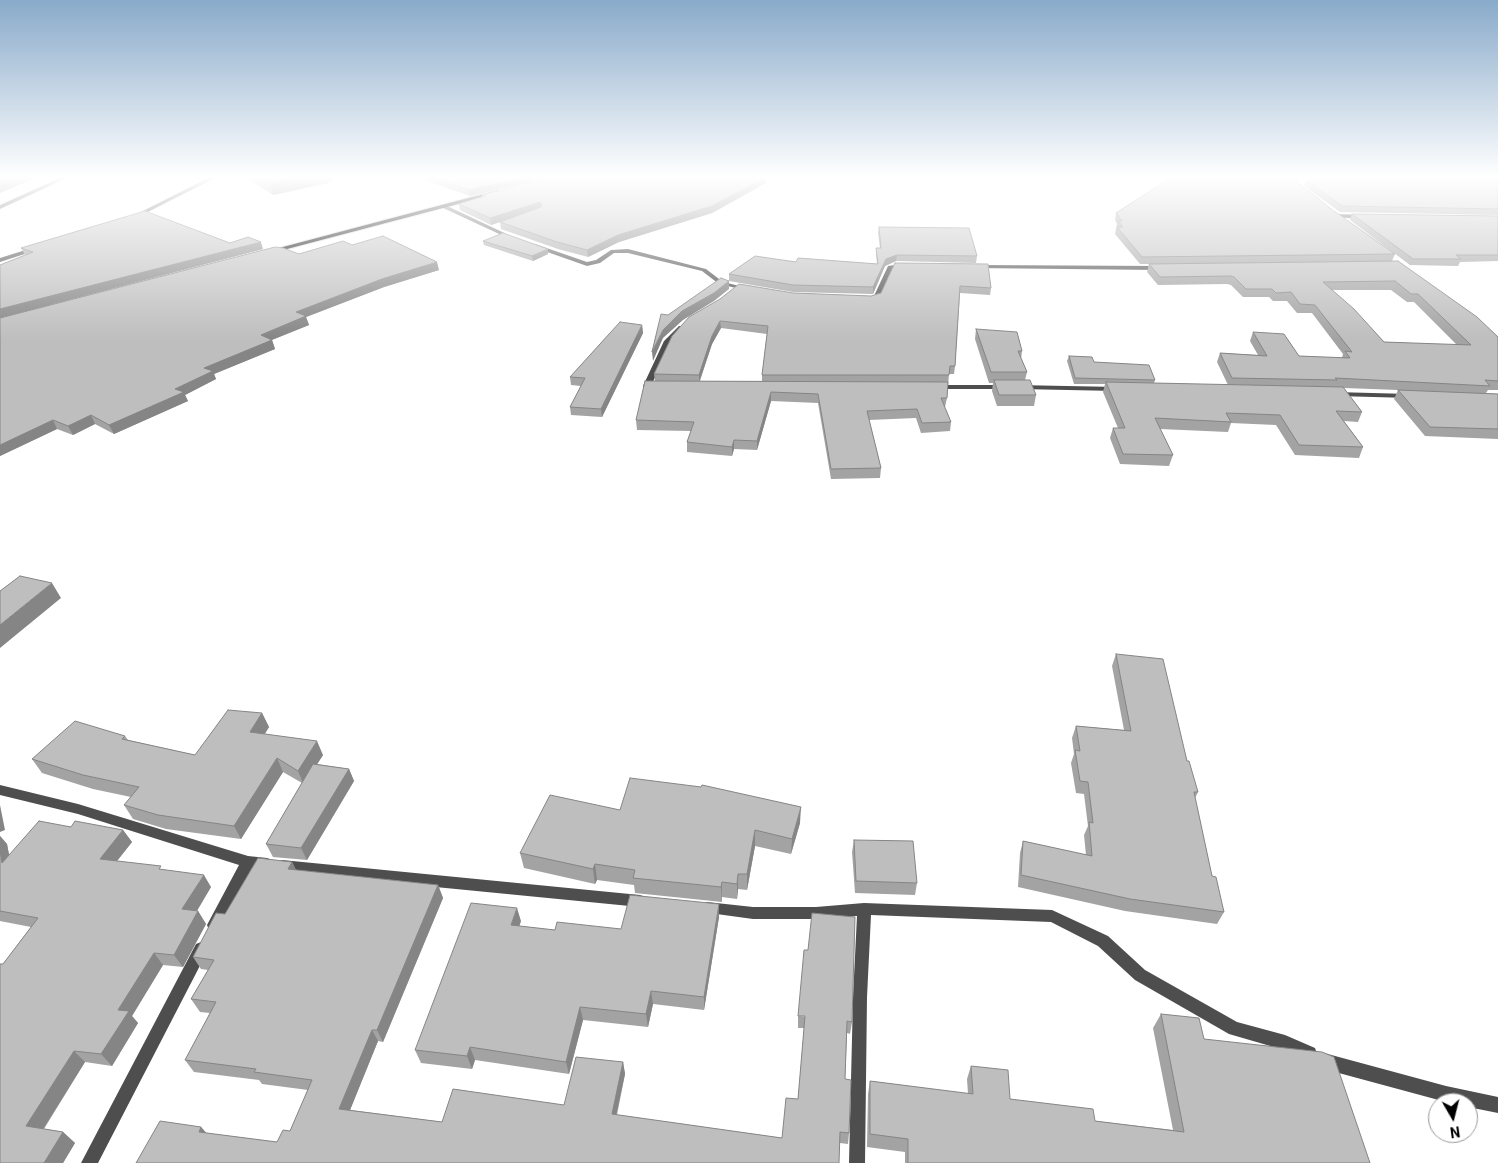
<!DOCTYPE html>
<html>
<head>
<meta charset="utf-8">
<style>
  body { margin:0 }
  #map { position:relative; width:1498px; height:1163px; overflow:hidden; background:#fff; font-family:Roboto,sans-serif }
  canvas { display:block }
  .north { position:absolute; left:1428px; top:1093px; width:50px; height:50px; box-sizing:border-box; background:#fff; border:1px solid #999; border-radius:50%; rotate:172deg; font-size:14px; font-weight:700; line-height:20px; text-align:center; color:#000 }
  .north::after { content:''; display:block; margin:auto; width:18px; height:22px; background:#000; clip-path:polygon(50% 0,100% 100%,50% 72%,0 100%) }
</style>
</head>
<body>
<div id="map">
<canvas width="1498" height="1163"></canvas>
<div class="north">N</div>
</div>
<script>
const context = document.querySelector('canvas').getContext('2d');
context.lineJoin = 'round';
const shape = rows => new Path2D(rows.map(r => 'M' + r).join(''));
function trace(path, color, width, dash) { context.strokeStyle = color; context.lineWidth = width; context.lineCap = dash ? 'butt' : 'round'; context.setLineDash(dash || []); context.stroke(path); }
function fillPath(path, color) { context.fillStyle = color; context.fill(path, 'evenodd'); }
const primary = shape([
  [498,190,501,192,500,193,268,254,264,252,498,190]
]);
trace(primary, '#dbdbdb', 2);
fillPath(shape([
  [62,177,69,177,0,209,0,205,62,177],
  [210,177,217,177,136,218,131,217,210,177],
  [530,177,537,177,548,181,545,183,530,177],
  [35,247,38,249,37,250,0,262,0,258,35,247]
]), '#4e4e4e');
fillPath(shape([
  [441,205,445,205,515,238,510,239,441,207,441,205],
  [1335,214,1364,215,1367,217,1364,219,1333,217,1333,215,1335,214],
  [535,244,587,262,596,260,611,250,628,249,706,269,723,282,752,289,749,291,719,284,702,271,628,253,614,253,600,263,587,266,533,247,532,246,535,244],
  [907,263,910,265,909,266,892,269,879,299,868,300,868,298,874,296,888,266,907,263],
  [977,265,1159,266,1162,268,1159,270,975,268,975,266,977,265],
  [679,326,684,327,671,342,652,384,659,386,655,388,644,388,643,386,664,341,679,326],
  [931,385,1005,385,1009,387,1005,389,934,389,930,387,931,385],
  [1016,385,1117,387,1121,389,1117,391,1019,389,1015,387,1016,385],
  [1334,392,1410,394,1414,396,1410,398,1337,396,1334,396,1334,392],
  [0,785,78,804,248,856,267,858,272,860,274,864,272,868,267,870,252,868,219,930,214,931,209,930,207,925,239,865,78,814,0,795,0,785],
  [282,860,640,895,645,897,647,901,645,905,640,907,282,872,277,870,275,866,277,862,282,860],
  [707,902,753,907,816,907,864,903,1052,910,1108,936,1145,970,1237,1022,1285,1035,1315,1048,1317,1054,1315,1060,1309,1062,1284,1050,1229,1034,1135,980,1098,946,1051,922,871,915,867,997,865,1163,849,1163,853,997,857,916,816,919,753,919,702,912,700,908,702,904,707,902],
  [201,942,206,944,208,949,206,954,98,1163,81,1163,196,944,201,942],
  [1324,1053,1446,1086,1498,1097,1498,1113,1468,1107,1468,1103,1446,1102,1324,1069,1318,1067,1316,1061,1318,1055,1324,1053]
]), '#4e4e4e');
fillPath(primary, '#000');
fillPath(shape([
  [245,177,336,177,328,183,273,195],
  [416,177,533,177,534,181,470,196],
  [766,177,766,183,712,213,619,242,588,257,558,249,501,229,500,222,515,217,491,225,460,210,459,204,482,197,482,195],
  [1291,177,1299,177,1298,181],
  [1359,177,1477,177,1498,178,1498,215,1340,212,1304,186,1306,180,1358,180],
  [1334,211,1395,254,1392,261,1498,337,1498,390,1488,390,1486,393,1498,394,1498,439,1425,436,1394,399,1398,390,1344,388,1362,412,1358,422,1344,421,1363,447,1359,458,1295,455,1276,425,1231,423,1228,432,1160,429,1173,455,1169,466,1120,464,1110,438,1113,428,1118,428,1103,392,1105,384,1074,384,1067,361,1069,356,1094,362,1155,380,1154,383,1228,385,1217,362,1220,353,1258,355,1250,341,1253,332,1299,356,1342,358,1343,354,1312,313,1297,313,1287,301,1273,301,1269,297,1243,297,1231,285,1227,284,1158,285,1147,272,1149,264,1140,264,1115,234,1117,224,1115,220,1116,213],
  [1332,290,1391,290,1407,302,1414,302,1457,345,1384,342],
  [1352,214,1498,216,1498,261,1460,262,1458,266,1410,265,1350,220],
  [879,227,977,256,976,263,896,261,885,266,873,294,793,292,729,281,729,274,796,262,877,264,876,254,876,248,880,248,878,233],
  [483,241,548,249,548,254,533,261,484,245],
  [230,243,263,249,45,306,299,254,352,245,439,270,384,287,306,317,309,325,272,340,275,349,214,374,216,379,185,395,188,401,114,434,95,424,73,435,57,429,0,456,0,265,25,255,21,248],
  [895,263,991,288,990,295,960,293,955,366,954,374,949,374,947,398,945,407,944,407,951,422,950,431,921,433,916,418,869,420,881,468,880,478,831,479,818,403,771,401,757,450,734,449,732,456,687,452,687,442,691,431,637,430,636,420,655,381,654,374,672,336,793,293,871,296,881,293],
  [721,328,767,334,762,375,762,381,700,381,712,344],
  [642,325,643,333,602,417,571,415,570,407,581,386,571,385,570,377],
  [976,329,1022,351,1021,359,1027,372,1025,380,1036,395,1034,406,997,406,992,391,993,383,989,383,975,339],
  [1116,654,1187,761,1198,792,1195,798,1212,876,1224,912,1217,924,1125,911,1018,887,1020,853,1023,841,1086,855,1084,835,1088,826,1084,794,1076,793,1071,763,1074,754,1072,738,1076,726,1124,730,1112,666],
  [262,713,269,727,265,734,323,755,317,764,349,769,354,781,307,860,273,857,266,844,302,783,283,772,241,839,166,829,133,819,124,805,131,797,93,789,42,773,32,759,125,736,128,740,195,755],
  [620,810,800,823,791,854,755,846,747,890,738,889,737,899,722,897,722,902,635,893,634,885,597,880,595,884,524,868,520,853],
  [71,827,123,830,132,842,117,861,163,870,211,887,197,911,198,911,206,924,183,967,163,965,132,1016,138,1023,112,1066,85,1062,44,1129,63,1132,75,1143,63,1163,0,1163,3,964,31,927,0,921,0,836,7,844,9,855],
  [854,840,917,883,915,895,855,893,852,852],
  [292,862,296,870,438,885,443,898,383,1042,378,1041,350,1110,442,1122,564,1105,623,1062,625,1074,617,1115,782,1138,798,1099,804,1028,798,1028,798,1016,852,1022,850,1034,847,1033,845,1079,849,1133,848,1144,840,1143,136,1163,201,1127,206,1133,277,1142,290,1131,308,1090,262,1084,259,1080,194,1072,185,1060,210,1013,200,1012,191,999,208,970,201,969,193,957,225,914],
  [719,904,719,917,704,1010,653,1004,648,1027,583,1020,569,1074,475,1060,472,1069,421,1063,415,1050,521,921,519,926,555,930,621,929],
  [1161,1014,1204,1039,1370,1163,905,1163,905,1152,867,1147,868,1094,870,1081,968,1094,967,1079,971,1066,1010,1099,1095,1121,1173,1130,1153,1028]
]), '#a3a3a3');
fillPath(shape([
  [0,177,38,177,0,193],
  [296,177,336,177,328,183,273,195,270,183],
  [524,177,533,177,534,181,470,196,469,190],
  [766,177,766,183,712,213,619,242,588,257,587,250,618,235],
  [540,202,541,208,491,225,490,218],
  [261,242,263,249,0,318,0,309],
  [548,249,548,254,533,261,532,256],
  [897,255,896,261,885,266,873,294,873,287,886,259],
  [437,262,439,270,384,287,306,317,309,325,264,343,261,335,296,312,382,279],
  [729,281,729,289,714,301,683,320,663,338,653,361,652,352,663,330,682,311],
  [720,321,721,328,712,344,699,382,699,375,712,336],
  [642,325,643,333,602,417,601,409],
  [272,340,275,349,214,374,216,379,185,395,188,401,114,434,109,425,175,389,204,368],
  [771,392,771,401,757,450,757,441],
  [91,415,95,424,73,435,68,426],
  [53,420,57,429,0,456,0,445],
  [734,440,734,449,732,456,732,447],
  [52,583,61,598,0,648,0,625],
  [262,713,269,727,257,745,250,732],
  [317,741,323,755,304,785,298,771],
  [277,758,283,772,241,839,234,826],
  [349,769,354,781,307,860,301,848],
  [0,805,5,830,0,832],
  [801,807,800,823,791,854,792,839],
  [123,830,132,842,109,871,100,859],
  [755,830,755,846,747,890,747,874],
  [0,836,7,844,13,875,2,863,0,850],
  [292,862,298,875,288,869],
  [595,864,597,880,595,884,593,869],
  [738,874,738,889,737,899,737,884],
  [204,875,211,887,190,922,182,909],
  [722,882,722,902,721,887],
  [438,885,443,898,383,1042,377,1030],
  [719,904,719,917,704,1010,704,997],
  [517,908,521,921,515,939,511,925],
  [198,911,206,924,183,967,174,955],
  [154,953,163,965,132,1016,138,1023,112,1066,101,1054,118,1010],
  [651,991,653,1004,648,1027,646,1014],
  [580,1007,583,1020,569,1074,566,1062],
  [372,1030,378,1041,346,1120,339,1109],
  [470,1047,475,1060,472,1069,467,1056],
  [74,1051,85,1062,38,1137,26,1126],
  [623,1062,625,1074,614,1125,612,1114],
  [201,1127,211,1138,199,1132],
  [63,1132,75,1143,63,1163,44,1163]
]), '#858585');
const building = shape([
  [260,177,296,177,270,183,260,177],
  [432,177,524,177,469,190,432,177],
  [551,177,766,177,712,206,618,235,587,250,557,242,500,222,541,207,542,204,540,202,490,218,459,204,486,196,482,195,551,177],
  [1176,177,1291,177,1334,211,1395,254,1142,257,1117,227,1123,227,1118,221,1122,221,1116,213,1167,180,1176,177],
  [1363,177,1477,177,1498,178,1498,209,1342,206,1306,180,1367,180,1363,177],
  [145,211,230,243,248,237,261,242,0,309,0,265,33,252,21,248,145,211],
  [1352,214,1498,216,1498,255,1456,255,1461,259,1413,259,1352,214],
  [879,227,969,228,977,256,897,255,886,259,873,287,793,285,729,274,755,256,796,262,798,258,878,264,876,248,881,248,879,227],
  [503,233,548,249,532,256,483,241,503,233],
  [383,236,437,262,382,279,296,312,306,316,261,335,272,340,204,368,213,371,175,389,184,392,109,425,91,415,68,426,53,420,0,445,0,318,275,247,283,248,299,254,343,241,352,245,383,236],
  [1398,261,1477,317,1498,337,1498,381,1485,380,1490,386,1335,378,1337,380,1232,378,1220,353,1267,356,1253,332,1284,334,1299,356,1350,358,1345,351,1352,352,1315,305,1300,304,1291,292,1276,293,1272,289,1246,289,1234,277,1230,276,1160,277,1149,264,1398,261],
  [1395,281,1411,294,1418,294,1471,345,1384,342,1354,309,1323,282,1395,281],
  [895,263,988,264,991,288,960,286,955,366,950,366,949,375,762,375,768,326,720,321,712,336,699,375,654,374,672,336,689,317,720,299,739,284,793,293,871,296,881,293,895,263],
  [721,278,729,281,714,293,682,311,663,330,652,352,661,314,668,315,721,278],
  [620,322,642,325,601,409,570,407,585,378,570,377,620,322],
  [976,329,1017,332,1022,351,1018,351,1027,372,991,372,976,329],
  [1069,356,1092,357,1094,362,1149,365,1155,380,1075,378,1069,356],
  [994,380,1030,380,1036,395,999,395,994,380],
  [645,381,948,382,947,398,941,398,951,422,922,423,917,409,867,411,881,468,831,469,818,394,771,392,757,441,734,440,732,447,687,442,694,422,636,420,645,381],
  [1106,382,1343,387,1362,412,1336,411,1363,447,1299,445,1280,415,1226,413,1231,422,1155,418,1173,455,1123,454,1113,428,1125,428,1106,382],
  [1398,390,1498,394,1498,429,1430,427,1398,390],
  [20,576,52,583,0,625,0,591,20,576],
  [1116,654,1163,659,1187,761,1189,761,1198,792,1194,792,1212,876,1216,877,1224,912,1130,899,1021,875,1023,841,1092,856,1089,822,1093,823,1088,782,1080,781,1075,750,1080,751,1076,726,1131,731,1116,654],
  [228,710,262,713,250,732,317,741,298,771,277,758,234,826,158,815,124,805,139,787,83,775,32,759,75,721,125,736,122,739,195,755,228,710],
  [313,764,349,769,301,848,266,844,313,764],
  [630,778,701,787,702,785,801,807,792,839,755,830,747,874,738,874,737,884,722,882,721,887,633,878,635,870,595,864,593,869,520,853,550,795,620,810,630,778],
  [39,821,71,827,75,821,123,830,100,859,161,866,159,869,204,875,182,909,198,911,174,955,154,953,118,1010,129,1011,101,1054,74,1051,26,1126,63,1132,44,1163,0,1163,0,964,3,964,38,918,0,911,0,850,2,863,39,821],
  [854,840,913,841,917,883,856,881,854,840],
  [258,858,292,862,288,869,438,885,377,1030,372,1030,339,1109,442,1122,453,1089,564,1105,576,1057,623,1062,612,1114,782,1138,786,1098,798,1099,805,1016,798,1016,804,950,808,950,812,913,855,917,852,1022,847,1021,845,1079,851,1080,849,1133,840,1132,839,1163,136,1163,160,1121,201,1127,199,1132,277,1142,283,1130,290,1131,312,1080,254,1072,256,1069,185,1060,216,1002,191,999,214,960,193,957,216,913,225,914,258,858],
  [630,895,719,904,704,997,651,991,646,1014,580,1007,566,1062,470,1047,467,1056,415,1050,471,903,517,908,511,925,555,930,557,922,621,929,630,895],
  [1161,1014,1199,1018,1204,1039,1322,1052,1334,1057,1370,1163,908,1163,908,1139,870,1134,870,1081,973,1094,971,1066,1008,1070,1010,1099,1093,1109,1095,1121,1184,1132,1161,1014]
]);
fillPath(building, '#bebebe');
trace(building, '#858585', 1);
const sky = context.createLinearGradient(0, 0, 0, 340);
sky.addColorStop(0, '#89aaca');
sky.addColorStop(0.52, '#fff');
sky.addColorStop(1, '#ffffff00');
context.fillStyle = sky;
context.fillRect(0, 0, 1498, 340);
</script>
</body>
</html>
